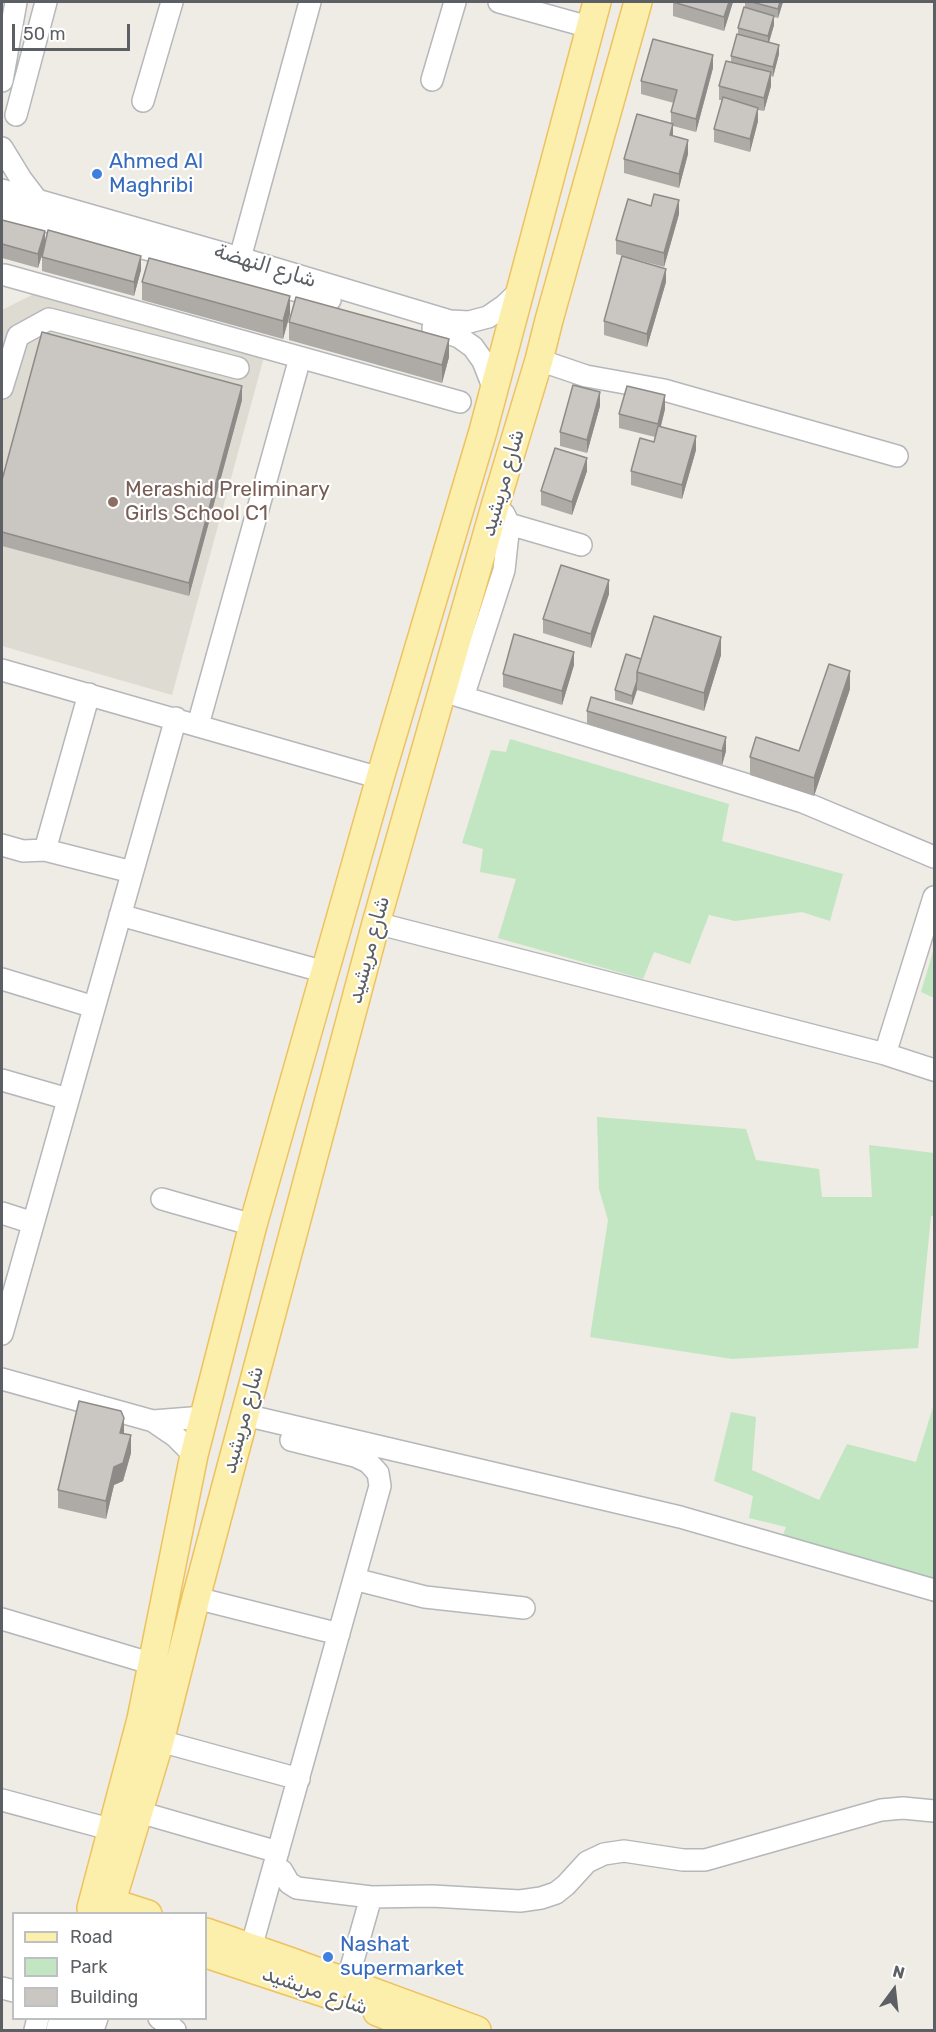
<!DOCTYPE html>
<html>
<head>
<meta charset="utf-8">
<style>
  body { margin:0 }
  #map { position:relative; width:936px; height:2032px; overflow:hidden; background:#eeece4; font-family:Rubik,sans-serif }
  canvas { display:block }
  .frame { position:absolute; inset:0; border:3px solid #5c6064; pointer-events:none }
  .legend { position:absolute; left:12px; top:1912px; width:195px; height:108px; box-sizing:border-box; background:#fff; border:2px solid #bebfc1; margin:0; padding:8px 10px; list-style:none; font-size:18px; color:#5c6064 }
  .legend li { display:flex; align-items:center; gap:12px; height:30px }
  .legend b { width:30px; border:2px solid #bebfc1 }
  .north { position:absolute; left:864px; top:1960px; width:60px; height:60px; -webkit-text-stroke:4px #fff; paint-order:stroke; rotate:15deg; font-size:16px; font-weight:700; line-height:24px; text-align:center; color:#5c6064 }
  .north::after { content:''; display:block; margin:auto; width:21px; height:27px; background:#5c6064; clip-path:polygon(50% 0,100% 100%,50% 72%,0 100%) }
  .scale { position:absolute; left:12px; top:24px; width:118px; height:27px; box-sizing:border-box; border:3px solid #5c6064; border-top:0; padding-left:8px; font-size:18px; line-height:21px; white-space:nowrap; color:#5c6064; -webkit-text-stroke:4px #fff; paint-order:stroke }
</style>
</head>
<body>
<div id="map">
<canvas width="936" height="2032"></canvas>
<div class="frame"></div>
<ul class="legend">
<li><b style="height:8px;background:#fceeab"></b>Road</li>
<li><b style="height:16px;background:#c2e5c2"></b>Park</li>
<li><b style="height:16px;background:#cac7c2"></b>Building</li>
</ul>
<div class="north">N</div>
<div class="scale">50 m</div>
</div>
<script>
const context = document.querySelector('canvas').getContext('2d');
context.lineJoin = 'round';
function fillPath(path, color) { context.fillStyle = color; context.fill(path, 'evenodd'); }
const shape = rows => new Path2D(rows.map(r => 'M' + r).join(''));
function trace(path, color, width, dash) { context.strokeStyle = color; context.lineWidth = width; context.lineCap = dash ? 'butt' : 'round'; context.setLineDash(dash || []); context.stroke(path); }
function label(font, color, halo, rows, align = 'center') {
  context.font = font + ' Rubik,"Noto Naskh Arabic",sans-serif'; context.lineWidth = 4.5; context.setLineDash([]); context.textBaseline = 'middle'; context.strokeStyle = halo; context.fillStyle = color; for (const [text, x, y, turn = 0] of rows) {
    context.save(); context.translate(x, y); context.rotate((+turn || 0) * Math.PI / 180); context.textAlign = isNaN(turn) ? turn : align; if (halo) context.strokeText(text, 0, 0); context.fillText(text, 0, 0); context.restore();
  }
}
fillPath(shape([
  [36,293,264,357,172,695,2,646,2,310]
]), '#dedbd2');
fillPath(shape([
  [510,739,729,804,722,841,843,874,830,921,802,912,735,921,709,915,690,964,654,952,643,979,498,938,516,879,480,872,483,849,462,843,491,750,506,752],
  [934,948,934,998,921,992],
  [597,1117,746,1129,756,1160,819,1169,822,1197,872,1197,869,1145,934,1153,934,1216,931,1216,918,1348,732,1359,590,1337,608,1220,599,1189],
  [934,1404,934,1583,780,1543,786,1527,749,1518,753,1496,714,1481,731,1412,756,1417,752,1470,819,1500,847,1444,916,1462]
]), '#c2e5c2');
const minor = shape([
  [499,2,589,27],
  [432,80,455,2],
  [2,81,16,2],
  [143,101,172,2],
  [16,115,46,2],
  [2,148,21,179,37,200],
  [2,190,240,258,450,321,469,322,488,317,504,306,521,290],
  [2,209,330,300],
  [240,258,310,2],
  [5,275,460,402],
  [433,328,459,337,473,347,483,361,494,389],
  [539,360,586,376,664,390,897,456],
  [2,388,18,336,49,319,238,368],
  [509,524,581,545],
  [2,670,380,778],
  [443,691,803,802,934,857],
  [463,697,504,570,509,524,504,514,495,506],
  [198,725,300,358],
  [2,845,23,851,45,850,132,872],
  [45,850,89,694],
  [120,915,325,972],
  [376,923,885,1054,934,1070],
  [2,979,94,1007],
  [885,1054,934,897],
  [2,1080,68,1099],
  [162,1199,253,1225],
  [2,1213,33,1223],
  [2,1334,176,718],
  [2,1379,153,1421,175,1436,194,1455],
  [245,1415,680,1517,934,1590],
  [153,1421,204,1417],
  [354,1579,425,1597,524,1608],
  [196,1598,339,1634],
  [2,1619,153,1664],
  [160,1741,299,1779],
  [2,1800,113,1830],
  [139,1812,278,1852],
  [274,1866,282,1871,289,1883,297,1888,371,1897,432,1896,520,1901,541,1898,556,1893,566,1885,587,1862,604,1854,624,1851,683,1860,705,1860,881,1810,903,1808,934,1811],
  [251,1948,380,1486,378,1473,368,1462,355,1456,291,1440],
  [347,1982,371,1897],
  [2,1988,14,1991],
  [159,2018,175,2030],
  [35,2030,38,2018],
  [57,2030,60,2018],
  [75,2030,79,2018],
  [93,2030,97,2018]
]);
const major = shape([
  [95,1897,148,1914],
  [91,1908,141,1719,194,1455,253,1225,380,778,483,431,597,2],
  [108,1914,160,1741,196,1598,376,923,495,506,539,360,549,320,638,2],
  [206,1932,292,1962,477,2030],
  [206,1954,330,1995],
  [377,2012,423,2030]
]);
trace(minor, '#b5b7bb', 24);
trace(major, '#edc25f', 30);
trace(minor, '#fff', 21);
trace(major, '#fceeab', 27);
fillPath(shape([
  [673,2,733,2,724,31,673,16],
  [745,2,783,2,778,18,774,17,774,25,769,42,779,54,773,77,771,76,771,86,764,111,758,110,758,121,750,152,714,142,714,129,722,100,719,100,719,86,731,62,731,56,738,34,738,28,745,7],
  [713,68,696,132,673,126,673,136,688,154,679,188,624,173,624,159,671,124,671,112,674,103,641,94,641,81],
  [679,214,664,267,616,254,616,240],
  [2,220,45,243,141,270,134,296,42,271,42,257,43,251,38,268,2,258],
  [142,282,290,314,283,339,142,300],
  [666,282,647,347,604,335,604,321],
  [289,322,449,357,442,383,289,340],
  [242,400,189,596,2,546,2,480],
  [600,406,587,453,560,446,560,432],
  [665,409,661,426,696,450,682,499,631,485,631,471,654,442,655,437,619,428,619,414],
  [587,471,572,515,541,505,541,491],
  [609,594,591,648,543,633,543,619],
  [721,655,704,711,637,690,632,705,615,700,615,690,641,659],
  [574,665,562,705,503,687,503,674],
  [850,689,814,796,750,775,750,757,799,751],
  [587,711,726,751,722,765,587,724],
  [124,1434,131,1453,123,1481,114,1485,106,1519,58,1508,58,1490]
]), '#aeaba7');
fillPath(shape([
  [729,2,733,2,724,31,724,17],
  [780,2,783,2,778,18,778,9],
  [774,16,774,25,768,46,768,36],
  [779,45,779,54,773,77,773,67],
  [713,55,713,68,696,132,696,119],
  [771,72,771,86,764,111,764,98],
  [758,108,758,121,750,152,750,139],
  [673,124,673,138,670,135],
  [688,140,688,154,679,188,679,174],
  [679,200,679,214,664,267,664,253],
  [45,231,45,245,38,268,38,254],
  [141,256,141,270,134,296,134,282],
  [666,269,666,282,647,347,647,334],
  [290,296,290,314,283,339,283,321],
  [449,339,449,357,442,383,442,365],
  [242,386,242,400,189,596,189,583],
  [600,392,600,406,587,453,587,440],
  [665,395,665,409,658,437,658,424],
  [696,436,696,450,682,499,682,485],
  [587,458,587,471,572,515,572,502],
  [609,580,609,594,591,648,591,634],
  [721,637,721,655,704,711,704,693],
  [574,652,574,665,562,705,562,691],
  [850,671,850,689,814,796,814,778],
  [637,681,637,690,632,705,632,696],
  [726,737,726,751,722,765,722,751],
  [124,1418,124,1436,120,1433],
  [131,1435,131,1453,123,1481,114,1485,106,1519,106,1501,114,1467]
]), '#8d8b88');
const building = shape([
  [673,2,729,2,724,17,673,2],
  [752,2,780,2,778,9,752,2],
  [744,7,774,16,768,36,738,28,744,7],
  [737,34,779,45,773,67,731,56,737,34],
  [653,39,713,55,696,119,671,112,677,90,641,81,653,39],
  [726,61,771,72,764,98,719,86,726,61],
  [723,97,758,108,750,139,714,129,723,97],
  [637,114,673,124,670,135,688,140,679,174,624,159,637,114],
  [654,194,679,200,664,253,616,240,628,199,651,206,654,194],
  [2,220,45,231,38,254,2,244,2,220],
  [48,230,141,256,134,282,42,257,48,230],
  [622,256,666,269,647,334,604,321,622,256],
  [149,258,290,296,283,321,142,282,149,258],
  [296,297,449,339,442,365,289,322,296,297],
  [42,332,242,386,189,583,2,532,2,480,42,332],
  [573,385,600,392,587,440,560,432,573,385],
  [627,386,665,395,658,424,619,414,627,386],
  [658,426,696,436,682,485,631,471,640,438,654,442,658,426],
  [555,448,587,458,572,502,541,491,555,448],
  [561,565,609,580,591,634,543,619,561,565],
  [654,616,721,637,704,693,637,672,654,616],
  [514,634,574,652,562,691,503,674,514,634],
  [626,654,641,659,637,672,637,681,632,696,615,690,626,654],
  [829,664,850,671,814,778,750,757,756,737,799,751,829,664],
  [591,697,726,737,722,751,587,711,591,697],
  [79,1401,121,1411,124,1418,120,1433,131,1435,123,1463,114,1467,106,1501,58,1490,79,1401]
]);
fillPath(building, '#cac7c2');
trace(building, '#8d8b88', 1.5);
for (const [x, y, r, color] of [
  [97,174,6,"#3f7fe0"],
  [113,502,6,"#8d6e63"],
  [328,1957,6,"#3f7fe0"]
]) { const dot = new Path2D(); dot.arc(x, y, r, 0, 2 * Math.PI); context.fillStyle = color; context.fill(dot); trace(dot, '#fff', 2); }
label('21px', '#366cbe', '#fff', [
  ["Ahmed Al",109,162],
  ["Maghribi",109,186],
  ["Nashat",340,1945],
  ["supermarket",340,1969]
], 'left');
label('21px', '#5c6064', '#fff', [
  ["شارع النهضة",265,266,17],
  ["شارع مريشيد",503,483,-74],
  ["شارع مريشيد",369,950,-75],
  ["شارع مريشيد",243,1420,-75],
  ["شارع مريشيد",315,1991,19]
]);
label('21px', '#785e54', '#fff', [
  ["Merashid Preliminary",125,490],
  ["Girls School C1",125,514]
], 'left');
</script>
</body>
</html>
